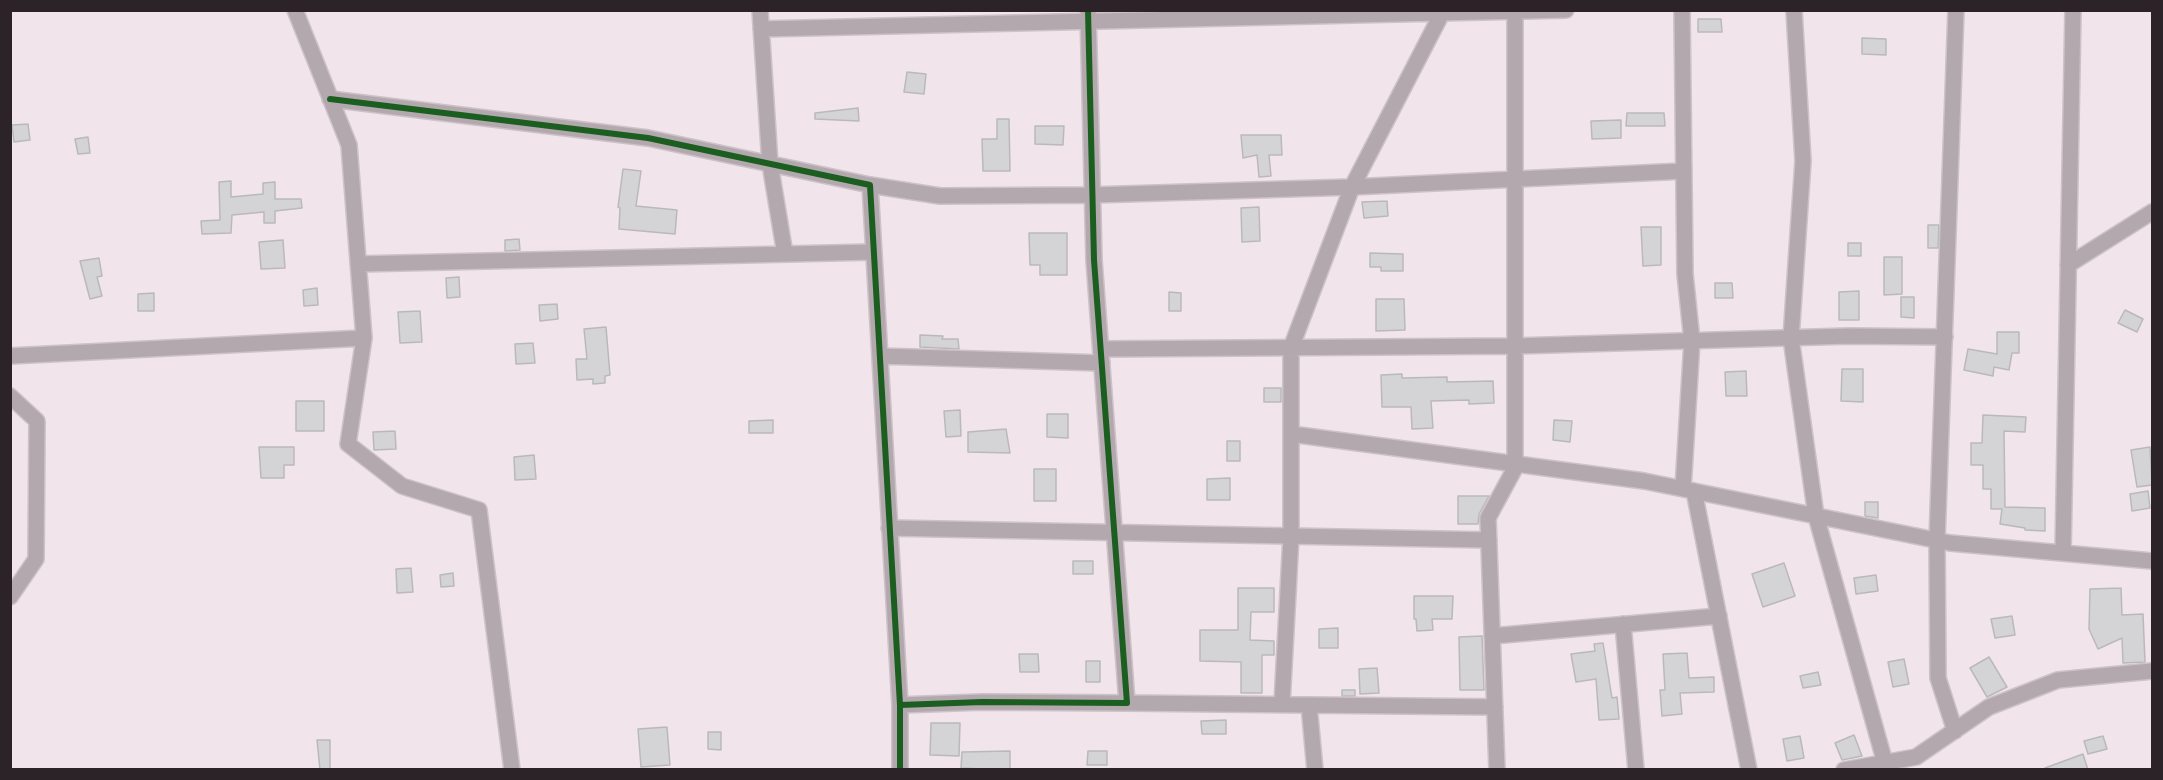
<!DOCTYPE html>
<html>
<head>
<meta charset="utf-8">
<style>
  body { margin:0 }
  #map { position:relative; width:2163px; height:780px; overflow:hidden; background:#f1e4eb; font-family:"Golos Text",sans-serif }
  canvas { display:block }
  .frame { position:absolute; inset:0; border:12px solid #2c2328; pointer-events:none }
</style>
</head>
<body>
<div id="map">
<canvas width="2163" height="780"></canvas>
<div class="frame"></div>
</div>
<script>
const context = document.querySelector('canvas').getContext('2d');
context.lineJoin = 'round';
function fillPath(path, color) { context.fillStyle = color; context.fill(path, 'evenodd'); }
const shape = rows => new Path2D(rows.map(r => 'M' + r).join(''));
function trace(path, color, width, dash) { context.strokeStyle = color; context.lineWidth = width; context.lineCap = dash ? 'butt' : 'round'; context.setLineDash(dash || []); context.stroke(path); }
const building = shape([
  [1698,19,1721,19,1722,32,1698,32,1698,19],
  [1862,38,1886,39,1886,55,1862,54,1862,38],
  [907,72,926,74,924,94,904,92,907,72],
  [858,108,859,121,815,119,815,113,858,108],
  [1627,113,1664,113,1665,126,1626,126,1627,113],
  [997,119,1009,119,1010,171,983,171,982,139,997,139,997,119],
  [1621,120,1621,138,1592,139,1591,121,1621,120],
  [28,124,30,140,14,142,12,125,28,124],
  [1035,126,1064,126,1063,145,1035,144,1035,126],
  [1241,135,1281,135,1282,155,1269,155,1271,176,1259,177,1257,155,1243,158,1241,135],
  [88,137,90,153,78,154,75,139,88,137],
  [623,169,641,171,636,206,677,210,675,234,619,229,620,208,618,207,623,169],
  [231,181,231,197,263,194,263,183,275,182,275,199,301,199,302,208,275,211,275,223,264,223,264,212,232,215,231,233,202,234,201,221,220,220,219,182,231,181],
  [1387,201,1388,216,1364,218,1362,202,1387,201],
  [1259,207,1260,241,1242,242,1241,208,1259,207],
  [1928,225,1939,225,1938,248,1928,248,1928,225],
  [1641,227,1661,227,1661,265,1643,266,1641,227],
  [1029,233,1067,233,1067,275,1040,275,1040,265,1030,265,1029,233],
  [519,239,520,250,505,251,505,240,519,239],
  [283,240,285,268,261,269,259,242,283,240],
  [1848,243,1861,243,1861,256,1848,256,1848,243],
  [1370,253,1403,254,1403,271,1381,271,1381,267,1370,267,1370,253],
  [1884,257,1902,257,1902,294,1884,295,1884,257],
  [99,258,102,276,97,277,102,296,90,299,80,261,99,258],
  [459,277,460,297,447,298,446,278,459,277],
  [1715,283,1732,283,1733,298,1715,298,1715,283],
  [317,288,318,305,304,306,303,290,317,288],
  [1859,291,1859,320,1839,320,1839,292,1859,291],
  [1169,292,1181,293,1181,311,1169,311,1169,292],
  [154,293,154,311,138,311,138,294,154,293],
  [1901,297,1914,297,1914,318,1901,317,1901,297],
  [1376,299,1404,299,1405,330,1376,331,1376,299],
  [557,304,558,319,540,321,539,305,557,304],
  [2125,310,2143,319,2137,332,2118,323,2125,310],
  [420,311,422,342,400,343,398,312,420,311],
  [606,327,610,375,605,376,605,383,593,384,593,379,577,380,576,359,587,359,584,329,606,327],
  [1997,332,2019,332,2019,353,2012,353,2009,370,1994,367,1993,376,1964,370,1968,349,1997,354,1997,332],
  [920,335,943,336,942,339,958,339,959,349,920,347,920,335],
  [533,343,535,363,516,364,515,344,533,343],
  [1842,369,1863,369,1863,402,1841,401,1842,369],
  [1746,371,1747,396,1726,396,1725,372,1746,371],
  [1402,374,1402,378,1447,377,1447,382,1493,381,1494,403,1469,404,1469,400,1431,401,1433,428,1412,429,1411,407,1382,407,1381,375,1402,374],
  [1264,388,1281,388,1281,402,1264,402,1264,388],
  [296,401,324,401,324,431,296,431,296,401],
  [960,410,961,436,946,437,944,411,960,410],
  [1047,414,1068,414,1068,438,1047,437,1047,414],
  [1983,415,2026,417,2025,432,2004,431,2005,507,2045,508,2045,531,2025,530,2025,528,2000,524,2002,509,1991,509,1991,489,1983,489,1983,465,1971,465,1971,443,1982,443,1983,415],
  [773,420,773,433,749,433,749,421,773,420],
  [1554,420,1572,421,1570,442,1553,440,1554,420],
  [1006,429,1010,453,968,452,968,432,1006,429],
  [395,431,396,449,374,450,373,432,395,431],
  [1227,441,1240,441,1240,461,1227,461,1227,441],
  [259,447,294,447,294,465,284,465,284,478,261,478,259,447],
  [2150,447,2152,485,2137,487,2131,450,2150,447],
  [534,455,536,479,515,480,514,457,534,455],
  [1034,469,1056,469,1056,501,1034,501,1034,469],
  [1230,478,1230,500,1207,500,1207,479,1230,478],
  [2148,491,2150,508,2132,511,2130,494,2148,491],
  [1458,496,1489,496,1479,514,1478,524,1458,524,1458,496],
  [1865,502,1878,502,1878,518,1865,516,1865,502],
  [1073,561,1093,561,1093,574,1073,574,1073,561],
  [1784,563,1795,596,1763,607,1752,574,1784,563],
  [411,568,413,592,397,593,396,569,411,568],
  [453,573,454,586,441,587,440,575,453,573],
  [1876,575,1878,591,1856,594,1854,578,1876,575],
  [1238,588,1274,588,1274,612,1251,612,1250,640,1274,641,1274,655,1262,655,1262,693,1241,693,1241,662,1200,661,1200,630,1238,630,1238,588],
  [2121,588,2122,615,2143,614,2145,662,2123,663,2122,638,2098,649,2089,629,2090,589,2121,588],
  [1414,596,1453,596,1452,619,1432,619,1433,630,1417,631,1416,619,1414,619,1414,596],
  [2012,616,2015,635,1995,638,1991,619,2012,616],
  [1338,628,1338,648,1319,648,1319,629,1338,628],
  [1482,636,1484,690,1460,690,1459,637,1482,636],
  [1603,643,1612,698,1617,697,1619,719,1599,720,1596,679,1576,682,1571,654,1595,651,1594,644,1603,643],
  [1687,653,1689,678,1714,677,1714,692,1680,693,1682,714,1662,716,1660,690,1665,690,1663,654,1687,653],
  [1019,654,1038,654,1039,672,1020,672,1019,654],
  [1989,657,2007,687,1987,697,1970,668,1989,657],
  [1904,659,1909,684,1893,687,1888,662,1904,659],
  [1086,661,1100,661,1100,682,1086,682,1086,661],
  [1377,668,1379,693,1360,694,1359,669,1377,668],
  [1818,672,1821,685,1803,688,1800,676,1818,672],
  [1342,690,1355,690,1355,696,1342,696,1342,690],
  [1226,720,1226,734,1202,734,1201,721,1226,720],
  [931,723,960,723,959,756,930,755,931,723],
  [667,727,670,765,641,767,638,729,667,727],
  [708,732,721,732,721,750,708,749,708,732],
  [1854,735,1862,756,1842,760,1835,743,1854,735],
  [1800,736,1804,758,1787,761,1783,739,1800,736],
  [2103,736,2107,749,2088,754,2084,741,2103,736],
  [317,740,330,740,330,770,320,770,317,740],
  [1010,751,1010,770,961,768,962,752,1010,751],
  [1088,751,1107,751,1107,765,1087,765,1088,751],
  [2083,754,2088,770,2045,770,2045,768,2083,754]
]);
fillPath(building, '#d4d3d6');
trace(building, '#b9b9bc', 1.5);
const street = shape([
  [295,10,349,145,364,338,348,444,402,486,479,510,512,770],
  [760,10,770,164,785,254],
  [1682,10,1685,274,1692,341,1683,489],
  [1794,10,1803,161,1791,338,1816,516,1887,770],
  [761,29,1566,10],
  [330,99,648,138,870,185,900,705,900,770],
  [870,185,940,196,1092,195,1352,187,1684,171],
  [358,264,874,252],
  [2068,265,2152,212],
  [1101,349,1515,346,1849,336,1945,337],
  [10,356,364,338],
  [880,356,1102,363],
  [10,396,37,421,36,559,10,597],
  [1291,434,1644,481,1950,543,2152,561],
  [1694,491,1749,770],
  [889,528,1489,540],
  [2063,553,2073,10],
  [1623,624,1636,770],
  [1492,636,1719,616],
  [1127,703,1495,707],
  [1282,704,1291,536,1291,348,1352,187,1441,15],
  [900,705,982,702,1127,703,1094,260,1088,10],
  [1309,705,1315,770],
  [1955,731,1938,678,1937,540,1956,10],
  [1497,770,1488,518,1515,468,1515,10],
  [1844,770,1916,757,1989,707,2058,680,2152,671]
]);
trace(street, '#cdc2c8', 18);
trace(street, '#b2a8ae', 15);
trace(shape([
  [330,99,648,138,870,185,900,705,900,770],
  [900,705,982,702,1127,703,1094,260,1088,10]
]), '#1b5e20', 6);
</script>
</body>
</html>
